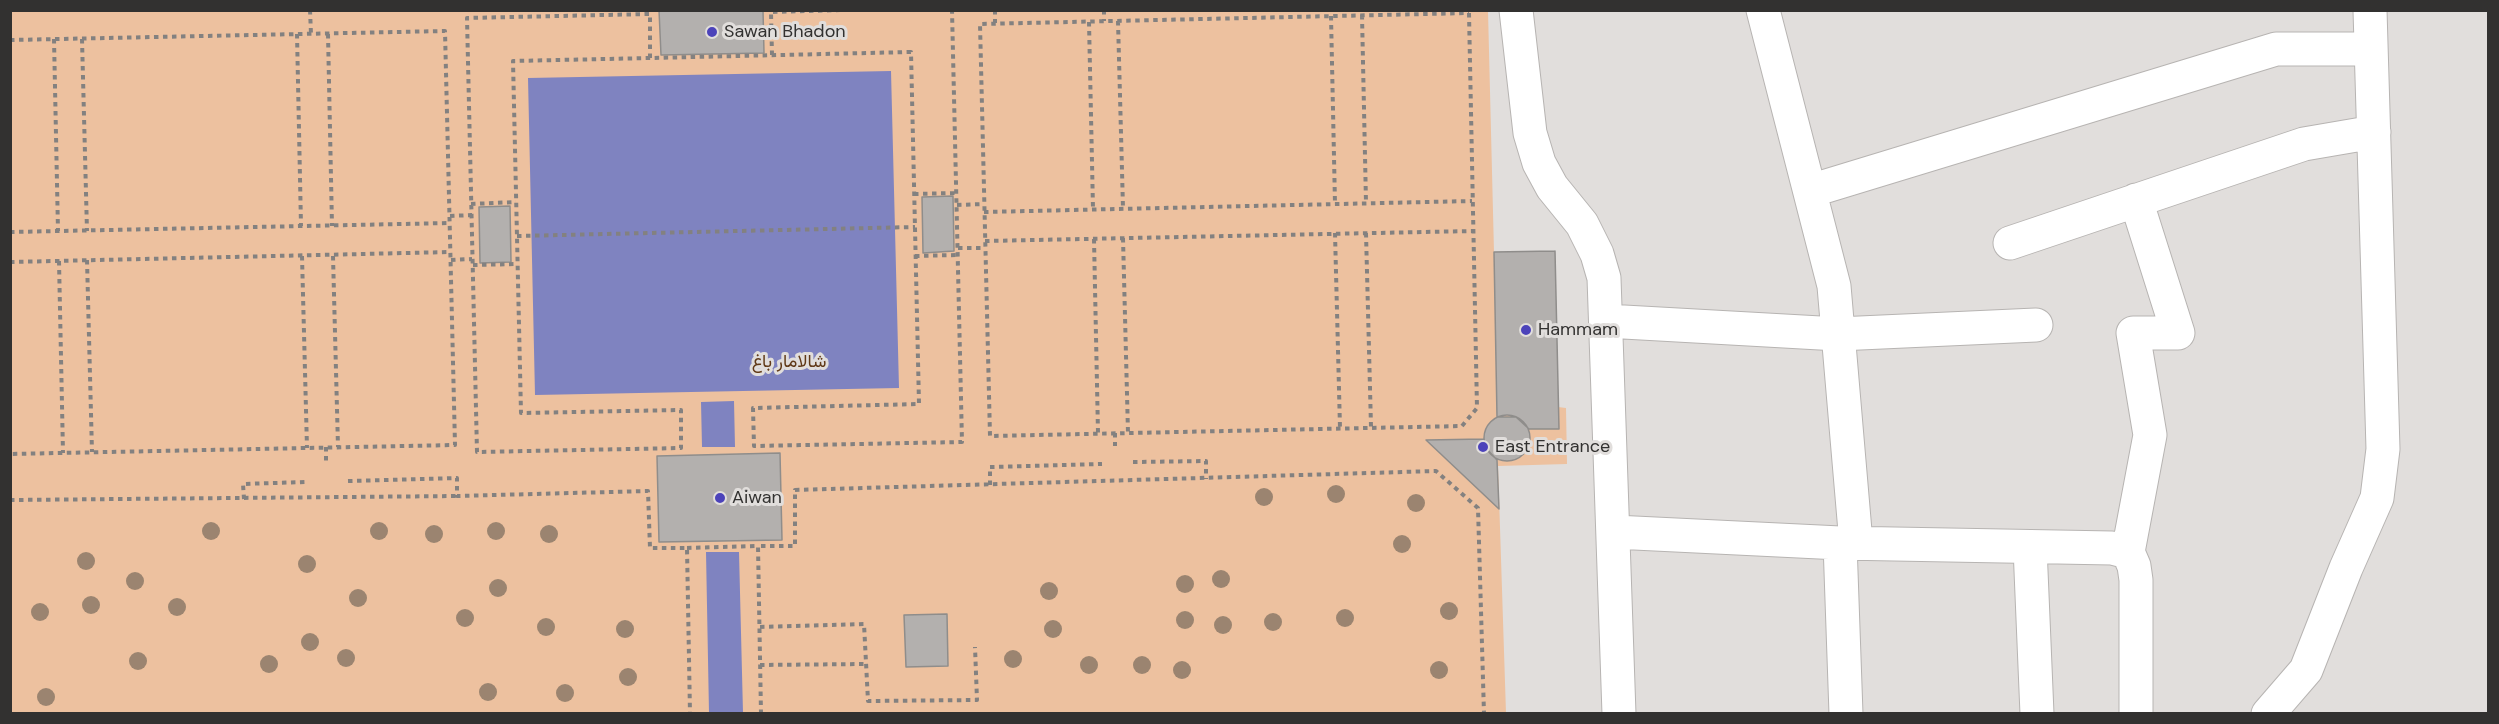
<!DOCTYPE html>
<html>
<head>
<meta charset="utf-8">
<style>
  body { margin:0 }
  #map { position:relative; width:2499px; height:724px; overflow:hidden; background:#e1dedc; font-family:"DM Sans",sans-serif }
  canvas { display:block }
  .frame { position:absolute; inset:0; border:12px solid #323130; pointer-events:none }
</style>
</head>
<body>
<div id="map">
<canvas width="2499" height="724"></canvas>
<div class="frame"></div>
</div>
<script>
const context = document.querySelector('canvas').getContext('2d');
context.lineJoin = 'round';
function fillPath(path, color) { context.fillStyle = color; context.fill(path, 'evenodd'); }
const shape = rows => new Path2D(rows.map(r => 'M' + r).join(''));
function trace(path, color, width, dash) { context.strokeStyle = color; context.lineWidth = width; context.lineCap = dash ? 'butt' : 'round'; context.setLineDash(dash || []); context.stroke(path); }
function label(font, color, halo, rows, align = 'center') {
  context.font = font + ' "DM Sans",Vazirmatn,sans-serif'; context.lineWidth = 6; context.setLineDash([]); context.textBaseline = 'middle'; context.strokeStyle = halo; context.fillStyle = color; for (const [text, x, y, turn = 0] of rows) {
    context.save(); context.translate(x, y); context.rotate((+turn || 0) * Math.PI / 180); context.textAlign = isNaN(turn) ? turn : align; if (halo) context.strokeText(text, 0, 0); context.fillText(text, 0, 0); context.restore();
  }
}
fillPath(shape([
  [11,11,1488,11,1494,252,1555,251,1558,407,1566,408,1567,464,1498,466,1506,713,11,713]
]), '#edc19f');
fillPath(shape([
  [891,71,899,388,535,395,528,78],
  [734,401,735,447,702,447,701,402],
  [706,552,739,552,743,713,709,713]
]), '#7f83c0');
const building = shape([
  [659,10,763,10,764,53,661,55,659,10],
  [953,196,954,251,923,253,922,197,953,196],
  [510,206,511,262,480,263,479,207,510,206],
  [1555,251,1559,429,1529,429,1516,417,1497,417,1494,252,1555,251],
  '1484 438a23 23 0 1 1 46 0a23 23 0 1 1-46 0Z',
  [1484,439,1485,447,1497,460,1499,509,1426,440,1484,439],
  [780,453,782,540,659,542,657,456,780,453],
  [947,614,948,666,906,667,904,615,947,614]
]);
fillPath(building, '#b3b0ae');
trace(building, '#8f8d8b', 1.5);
const minor = shape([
  [1516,10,1530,133,1539,163,1552,187,1582,224,1597,254,1604,278,1619,714],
  [1763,10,1834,286,1856,543],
  [1810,191,2276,49,2371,49],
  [2010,243,2304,144,2374,132],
  [1606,321,1838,334,2036,325],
  [1614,532,1840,543,2112,548,2128,552,2134,566,2136,580,2136,714],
  [1840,543,1846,714],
  [2030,547,2037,714],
  [2128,552,2150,435,2133,333,2178,333,2136,200],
  [2268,714,2306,670,2346,568,2377,498,2383,449,2370,10]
]);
trace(minor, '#b7b4b2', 35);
trace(shape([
  [310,10,311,34],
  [995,10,995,23],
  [1104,10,1104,21],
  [1469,13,1477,408,1462,426,990,436,980,24,1469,13],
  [1362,15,1366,203],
  [1331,16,1335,204],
  [1118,21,1123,208],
  [1089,22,1093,209],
  [297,34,301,226],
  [328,34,332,226],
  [54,39,58,231],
  [82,39,87,231],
  [10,40,445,31,455,445,10,454],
  [772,55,771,12,842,10],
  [650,58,650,14,467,18,477,452,681,448,681,410,521,413,513,61,650,58,911,52,919,404,753,408,754,446,962,442,952,10],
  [914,194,957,193],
  [471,204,516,202],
  [957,205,984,204],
  [984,212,1472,201],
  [450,216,472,215],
  [10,232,450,223],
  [1335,233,1340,428],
  [1366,233,1371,427],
  [517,236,915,227],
  [1123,238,1128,433],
  [1094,239,1098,433],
  [985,241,1473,231],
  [958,248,985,248],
  [302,256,307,448],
  [333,256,338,447],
  [915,256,958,255],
  [87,260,92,452],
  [451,260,472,259],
  [59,261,63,453],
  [10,262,450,252],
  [473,265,518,264],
  [1115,433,1115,446],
  [326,447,326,463],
  [1133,462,1206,461,1206,479],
  [348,481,457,478,457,496,648,491,650,548,687,548,690,714],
  [990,485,990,467,1102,464],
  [244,499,243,484,305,482],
  [10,500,457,496],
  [687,548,758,546],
  [760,627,864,624,868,701,977,700,975,647],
  [760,665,866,664],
  [761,714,758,546,795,546,795,490,1436,471,1478,508,1484,714]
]), '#838180', 4, [4.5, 4.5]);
trace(minor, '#fff', 33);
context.fillStyle = '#9b8470';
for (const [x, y] of [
  [1336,494],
  [1264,497],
  [1416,503],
  [211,531],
  [379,531],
  [496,531],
  [434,534],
  [549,534],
  [1402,544],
  [86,561],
  [307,564],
  [1221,579],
  [135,581],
  [1185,584],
  [498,588],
  [1049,591],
  [358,598],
  [91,605],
  [177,607],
  [1449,611],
  [40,612],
  [465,618],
  [1345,618],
  [1185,620],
  [1273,622],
  [1223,625],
  [546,627],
  [625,629],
  [1053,629],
  [310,642],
  [346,658],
  [1013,659],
  [138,661],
  [269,664],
  [1089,665],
  [1142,665],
  [1182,670],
  [1439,670],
  [628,677],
  [488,692],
  [565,693],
  [46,697]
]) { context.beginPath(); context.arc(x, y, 9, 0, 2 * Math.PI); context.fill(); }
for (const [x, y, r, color] of [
  [712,32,6,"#4c43ba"],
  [1526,330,6,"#4c43ba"],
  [1483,447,6,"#4c43ba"],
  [720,498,6,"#4c43ba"]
]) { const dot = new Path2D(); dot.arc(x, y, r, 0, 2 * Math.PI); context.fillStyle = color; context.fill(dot); trace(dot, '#e1dedc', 2); }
label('18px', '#323130', '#e1dedc', [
  ["Sawan Bhadon",724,32],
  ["Hammam",1538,330],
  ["East Entrance",1495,447],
  ["Aiwan",732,498]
], 'left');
label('18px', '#613a18', '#e1dedc', [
  ["شالامار باغ",789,362]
]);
</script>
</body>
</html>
